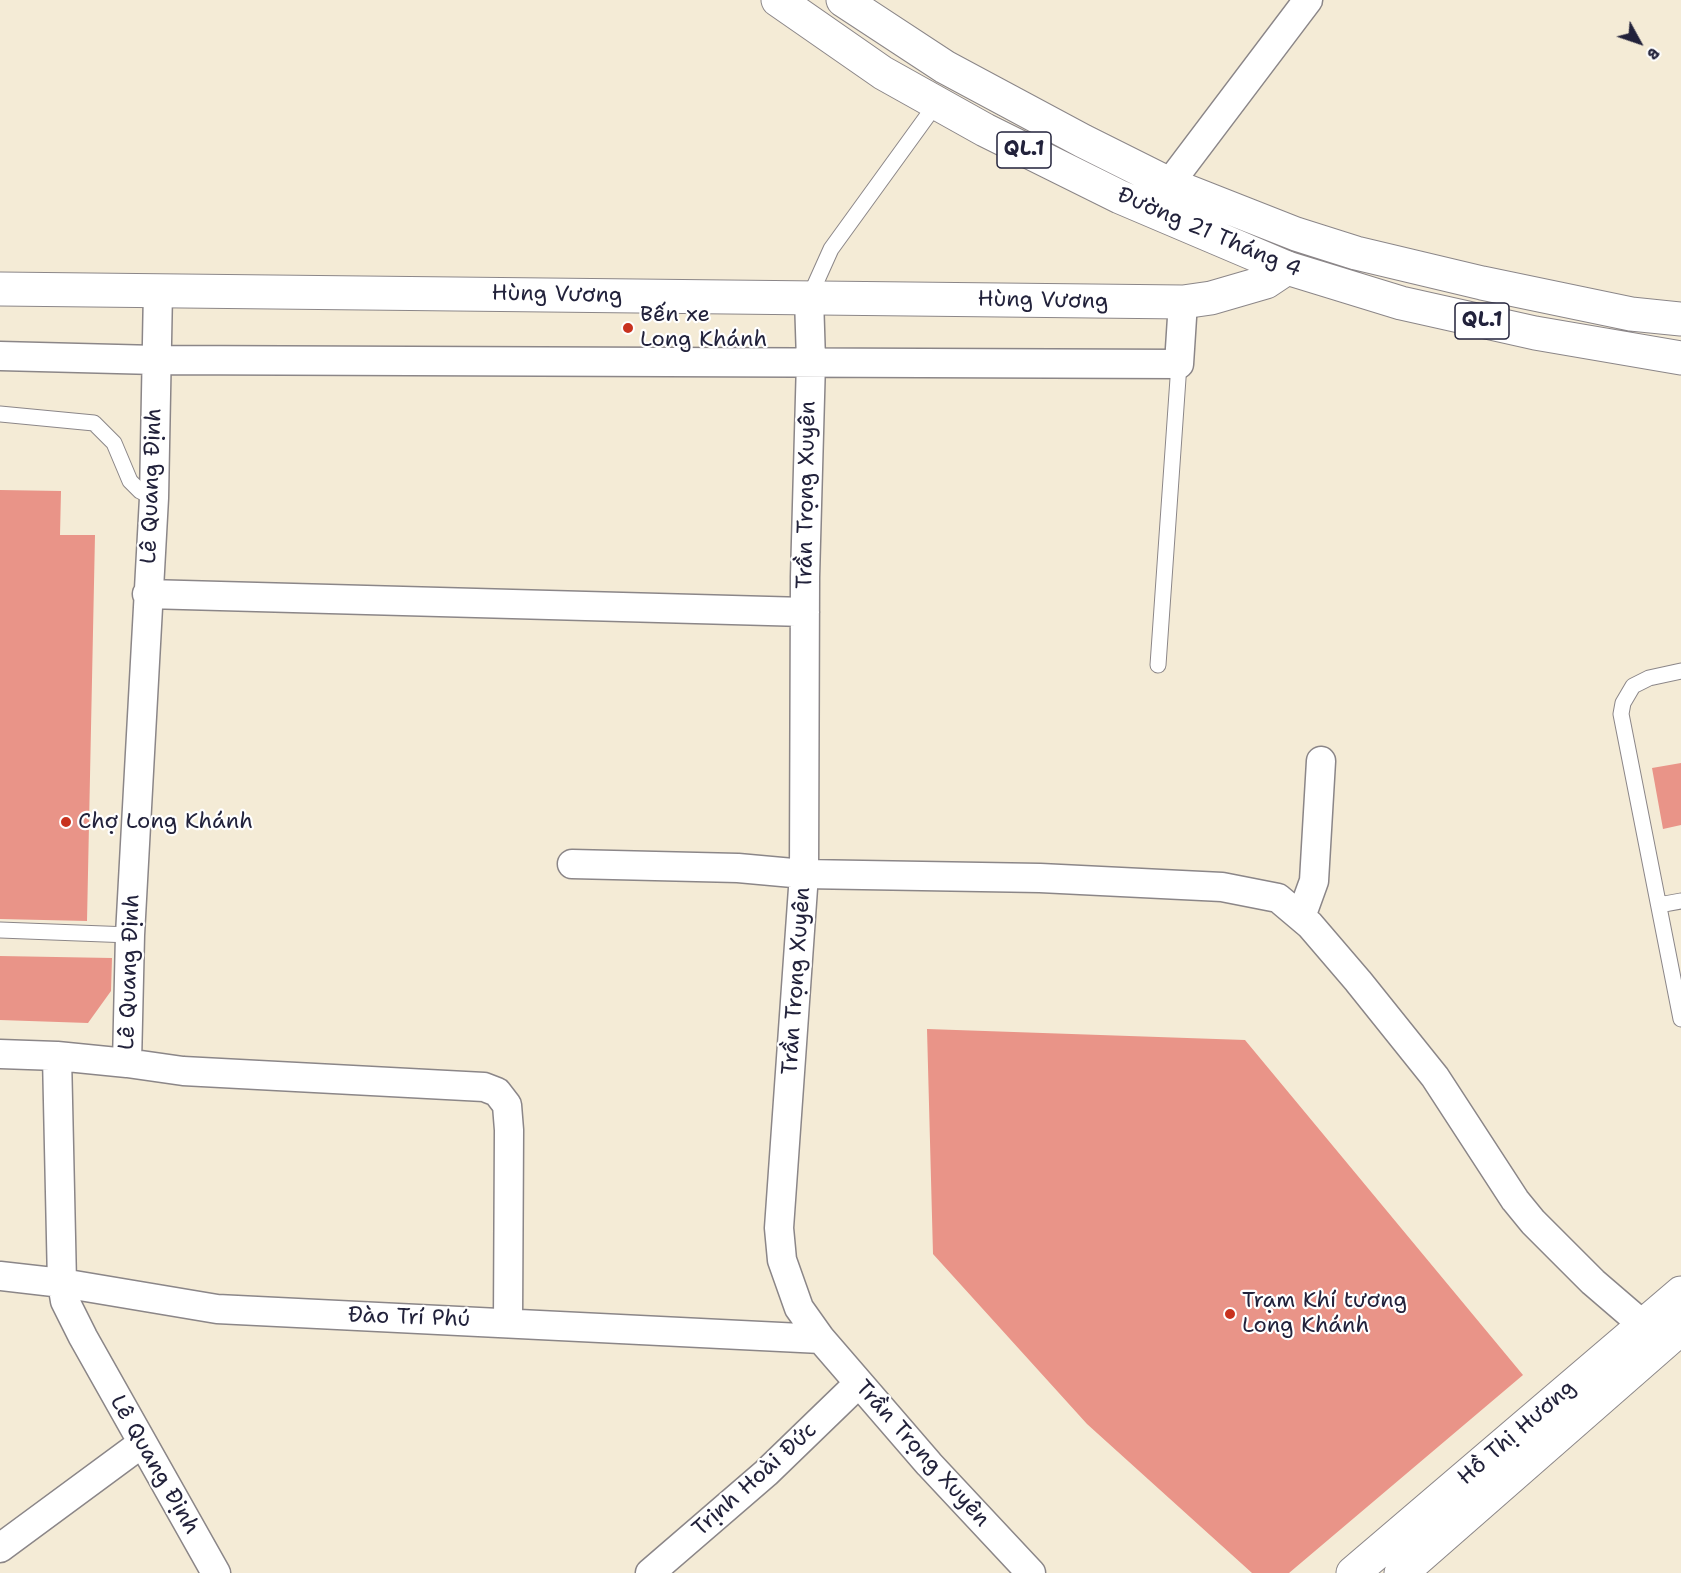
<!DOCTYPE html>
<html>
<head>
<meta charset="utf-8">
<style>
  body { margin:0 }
  #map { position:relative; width:1681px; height:1573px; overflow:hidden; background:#f4ebd6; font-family:"Shantell Sans",sans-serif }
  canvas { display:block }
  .north { position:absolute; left:1609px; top:12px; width:60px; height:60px; -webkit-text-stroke:4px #fff; paint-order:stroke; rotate:130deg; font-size:16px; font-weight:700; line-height:24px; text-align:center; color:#22223b }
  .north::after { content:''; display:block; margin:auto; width:21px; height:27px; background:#22223b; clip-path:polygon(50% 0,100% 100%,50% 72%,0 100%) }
</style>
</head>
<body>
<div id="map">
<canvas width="1681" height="1573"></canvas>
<div class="north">B</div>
</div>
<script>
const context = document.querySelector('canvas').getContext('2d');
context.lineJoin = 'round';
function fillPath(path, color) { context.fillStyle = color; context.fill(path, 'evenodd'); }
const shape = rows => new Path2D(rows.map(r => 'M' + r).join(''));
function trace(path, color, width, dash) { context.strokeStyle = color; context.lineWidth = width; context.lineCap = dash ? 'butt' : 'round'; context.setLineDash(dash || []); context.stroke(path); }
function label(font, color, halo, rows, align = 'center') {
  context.font = font + ' "Shantell Sans",sans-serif'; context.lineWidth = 4.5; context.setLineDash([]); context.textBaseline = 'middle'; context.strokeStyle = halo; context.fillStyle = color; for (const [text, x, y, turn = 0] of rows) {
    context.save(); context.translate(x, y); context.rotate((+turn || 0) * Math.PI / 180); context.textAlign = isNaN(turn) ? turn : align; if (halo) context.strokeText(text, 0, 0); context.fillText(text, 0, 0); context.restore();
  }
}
fillPath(shape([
  [0,490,61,491,60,535,95,535,87,921,0,919],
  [1681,763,1681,825,1663,829,1652,768],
  [0,956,112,958,111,991,88,1023,0,1020],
  [927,1029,1245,1040,1523,1375,1289,1573,1252,1573,1087,1424,933,1254]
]), '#e99488');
const lane = shape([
  [809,298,831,249,936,104],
  [0,414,94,423,114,443,130,481,140,491,154,498],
  [1158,665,1179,364],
  [1681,671,1649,678,1633,686,1623,703,1621,714,1681,1019],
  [1659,905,1681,901],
  [0,930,130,935]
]);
const street = shape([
  [1169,184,1308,0],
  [158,290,154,498,130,935,127,1063,57,1056,62,1283,65,1301,83,1337,216,1573],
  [809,298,811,361,805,577,804,874,779,1228,782,1260,799,1308,821,1339,929,1464,1031,1573],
  [0,356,156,360,1179,364,1183,302],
  [147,594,805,612],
  [572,864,738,868,804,874,1040,878,1222,887,1278,898,1310,925,1358,981,1435,1077,1515,1200,1533,1222,1593,1282,1643,1325],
  [1301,917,1314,881,1321,761],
  [0,1054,57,1056],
  [127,1063,183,1071,484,1087,497,1092,507,1105,509,1130,508,1321],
  [0,1276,62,1283,217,1309,821,1339],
  [0,1548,141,1444],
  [650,1573,766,1473,858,1384]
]);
const primary = shape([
  [0,289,1183,302,1211,298,1266,282,1287,268],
  [1353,1573,1681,1293],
  [1401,1573,1681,1328]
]);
const highway = shape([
  [778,0,883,73,985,130,1120,197,1287,268,1401,303,1535,333,1681,358],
  [843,0,945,67,1083,141,1169,184,1296,234,1356,253,1482,283,1631,314,1681,319]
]);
trace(lane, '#8b8688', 17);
trace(street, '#8b8688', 31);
trace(primary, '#8b8688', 35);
trace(highway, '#8b8688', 35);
trace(lane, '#fff', 15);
trace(street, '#fff', 28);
trace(primary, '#fff', 33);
trace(highway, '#fff', 33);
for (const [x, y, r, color] of [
  [628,328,6,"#c8321e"],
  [66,822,6,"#c8321e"],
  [1230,1314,6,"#c8321e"]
]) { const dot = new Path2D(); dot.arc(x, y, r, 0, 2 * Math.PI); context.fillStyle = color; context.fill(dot); trace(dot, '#fff', 2); }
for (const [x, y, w] of [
  [1024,150,54],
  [1482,321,54]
]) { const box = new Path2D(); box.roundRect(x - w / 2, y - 18, w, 36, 4.5); context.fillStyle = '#fff'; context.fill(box); trace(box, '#22223b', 1.5); }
label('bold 21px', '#22223b', null, [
  ["QL.1",1024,150],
  ["QL.1",1482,321]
]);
label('22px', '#22223b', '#fff', [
  ["Đường 21 Tháng 4",1209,233,23],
  ["Hùng Vương",557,295,1],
  ["Hùng Vương",1043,301,1],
  ["Lê Quang Định",152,486,-88],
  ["Trần Trọng Xuyên",807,495,-89],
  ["Lê Quang Định",130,972,-88],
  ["Trần Trọng Xuyên",797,981,-86],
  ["Đào Trí Phú",409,1318,2],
  ["Hồ Thị Hương",1517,1433,-41],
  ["Trần Trọng Xuyên",922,1454,48],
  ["Lê Quang Định",154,1465,60],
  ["Trịnh Hoài Đức",755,1480,-42]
]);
label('22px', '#22223b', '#fff', [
  ["Bến xe",640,315],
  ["Long Khánh",640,340],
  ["Chợ Long Khánh",78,822],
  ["Trạm Khí tương",1242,1301],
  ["Long Khánh",1242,1326]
], 'left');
</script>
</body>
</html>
